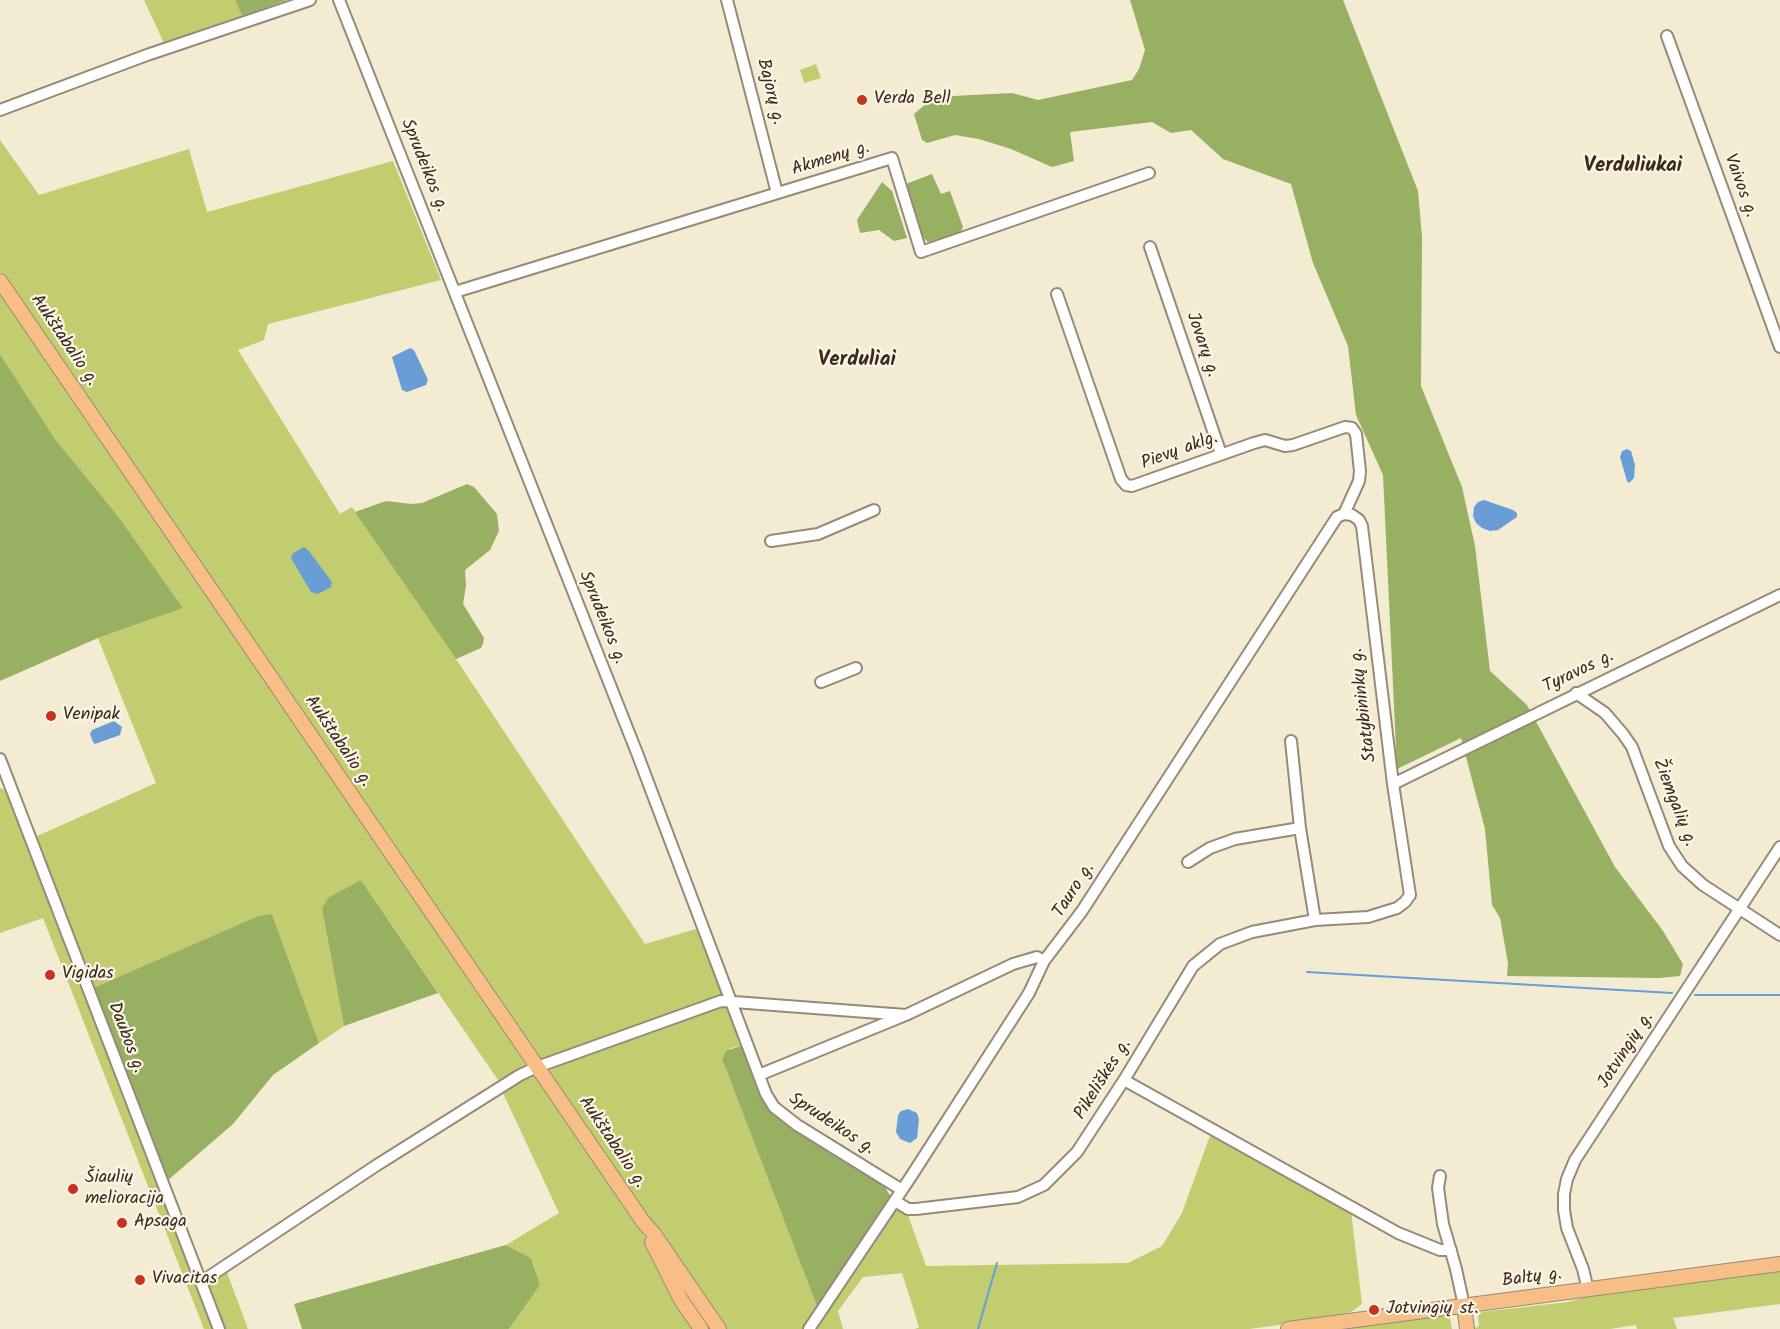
<!DOCTYPE html>
<html>
<head>
<meta charset="utf-8">
<style>
  body { margin:0 }
  canvas { display:block; background:#f3ebd2 }
</style>
</head>
<body>
<canvas width="1780" height="1329"></canvas>
<script>
const context = document.querySelector('canvas').getContext('2d');
context.lineJoin = 'round';
function fillPath(path, color) { context.fillStyle = color; context.fill(path, 'evenodd'); }
const shape = rows => new Path2D(rows.map(r => 'M' + r).join(''));
function trace(path, color, width, dash) { context.strokeStyle = color; context.lineWidth = width; context.lineCap = dash ? 'butt' : 'round'; context.setLineDash(dash || []); context.stroke(path); }
function label(font, color, halo, rows, align = 'center') {
  context.font = font + ' Kalam,sans-serif'; context.lineWidth = 4.5; context.setLineDash([]); context.textBaseline = 'middle'; context.strokeStyle = halo; context.fillStyle = color; for (const [text, x, y, turn = 0] of rows) {
    context.save(); context.translate(x, y); context.rotate((+turn || 0) * Math.PI / 180); context.textAlign = isNaN(turn) ? turn : align; if (halo) context.strokeText(text, 0, 0); context.fillText(text, 0, 0); context.restore();
  }
}
fillPath(shape([
  [144,0,235,0,242,16,164,43],
  [816,64,821,78,804,83,800,70],
  [0,140,39,195,189,149,207,212,393,161,441,280,268,324,264,340,238,350,340,514,352,507,456,659,645,944,696,929,722,994,544,1060,536,1056,0,272],
  [0,289,527,1063,520,1070,498,1080,361,880,322,909,344,1026,319,1043,272,914,258,916,93,988,35,837,156,783,98,638,183,608,118,516,55,439,0,354],
  [0,788,7,791,215,1329,204,1329,43,918,0,933],
  [718,1006,727,1008,742,1046,730,1048,722,1059,818,1309,804,1329,723,1329,549,1073,550,1067],
  [531,1074,538,1075,636,1220,677,1302,694,1329,509,1329,540,1285,531,1258,506,1245,559,1213,502,1091],
  [1211,1133,1351,1211,1362,1304,1351,1312,1315,1320,1249,1329,915,1329,919,1327,902,1273,863,1277,838,1311,843,1329,813,1329,892,1212,898,1210,908,1215,926,1266,1128,1263,1162,1246,1182,1213],
  [1780,1269,1780,1304,1673,1318,1677,1329,1637,1329,1636,1325,1610,1329,1472,1329,1479,1326,1478,1316,1482,1312,1568,1302,1600,1293],
  [226,1270,248,1329,224,1329,208,1288,212,1280],
  [1439,1314,1440,1316,1450,1318,1452,1329,1333,1329]
]), '#c1cd6e');
fillPath(shape([
  [235,0,287,0,242,16],
  [1130,0,1343,0,1418,191,1422,237,1421,386,1462,487,1475,546,1490,671,1527,705,1615,867,1663,931,1683,964,1680,976,1659,978,1507,976,1508,963,1500,918,1492,905,1485,829,1461,738,1397,769,1383,475,1356,415,1348,346,1313,263,1291,184,1223,159,1191,130,1171,133,1152,122,1070,132,1074,161,1052,167,1011,149,979,139,955,135,927,143,922,140,914,114,934,97,1012,93,1038,100,1132,80,1139,69,1145,50],
  [932,174,941,194,950,191,963,227,960,233,928,242,921,236,906,184],
  [882,182,892,191,907,238,894,241,879,230,860,233,857,220],
  [0,354,55,439,118,516,183,608,98,638,0,681],
  [467,484,474,487,497,514,499,531,490,550,465,570,466,586,463,604,484,638,483,644,481,648,456,659,355,512,386,501,411,504,422,503],
  [361,880,438,993,344,1026,322,909,328,898],
  [272,914,319,1043,273,1075,233,1124,167,1181,93,988,258,916],
  [742,1046,768,1110,885,1187,892,1199,818,1309,722,1059,727,1050],
  [506,1245,531,1258,540,1285,509,1329,302,1329,294,1304]
]), '#98b061');
fillPath(shape([
  [410,348,414,350,428,380,426,385,407,392,402,390,392,357],
  [1627,449,1631,451,1635,465,1634,478,1629,483,1627,481,1620,457,1622,451],
  [1484,500,1513,510,1517,513,1517,517,1498,530,1490,531,1482,528,1476,523,1473,516,1474,507,1478,502],
  [304,547,309,551,332,582,331,587,318,594,311,592,291,558,292,554],
  [114,721,122,727,120,735,95,744,93,742,90,734,92,730],
  [908,1109,917,1113,919,1119,917,1138,910,1143,900,1139,896,1132,898,1115,901,1111]
]), '#689ed5');
trace(shape([
  [1307,972,1672,993],
  [1695,995,1780,995],
  [978,1329,997,1263]
]), '#689ed5', 2);
const minor = shape([
  [339,0,637,753,766,1094,774,1107,797,1125,902,1190],
  [727,0,777,193],
  [1667,36,1780,347],
  [0,110,147,55,310,0],
  [1150,247,1221,454],
  [455,292,892,158,921,252,1149,173],
  [1057,294,1121,479,1126,485,1132,486,1254,443,1265,440,1285,446,1293,445,1345,427,1352,428,1356,434,1360,471,1359,481,1344,514],
  [771,541,818,534,874,510],
  [821,682,856,668],
  [1576,693,1605,713,1623,734,1632,747,1669,846,1682,866,1703,885,1780,935],
  [1291,741,1300,828,1315,920],
  [0,759,219,1329],
  [1393,784,1780,595],
  [1188,862,1210,848,1235,839,1300,828],
  [759,1075,903,1016],
  [1124,1080,1398,1233,1440,1250,1451,1250],
  [1440,1176,1438,1188,1443,1224,1456,1269,1464,1306],
  [201,1282,377,1165,520,1075,537,1067,721,1001,906,1015,1013,964,1037,957,1044,961],
  [1588,1290,1583,1269,1567,1228,1564,1210,1564,1194,1567,1179,1575,1160,1780,847],
  [809,1329,912,1175,1029,993,1044,961,1082,911,1337,517,1344,514,1352,515,1359,520,1362,526,1393,784,1410,895,1405,902,1397,908,1368,917,1315,920,1252,932,1220,944,1193,966,1124,1080,1077,1152,1044,1185,1018,1197,916,1209,908,1209,895,1201]
]);
const major = shape([
  [0,281,644,1223,654,1234,719,1329],
  [652,1242,681,1300,701,1329],
  [1464,1306,1467,1329],
  [1288,1329,1780,1264]
]);
trace(minor, '#978a78', 14);
trace(major, '#978a78', 16);
trace(minor, '#fff', 10);
trace(major, '#f7be88', 14);
for (const [x, y, r, color] of [
  [862,100,6,"#c8321e"],
  [51,716,6,"#c8321e"],
  [50,975,6,"#c8321e"],
  [73,1189,6,"#c8321e"],
  [122,1223,6,"#c8321e"],
  [140,1280,6,"#c8321e"],
  [1374,1310,6,"#c8321e"]
]) { const dot = new Path2D(); dot.arc(x, y, r, 0, 2 * Math.PI); context.fillStyle = color; context.fill(dot); trace(dot, '#fcf5e5', 2); }
label('18px', '#3b2a1e', '#fcf5e5', [
  ["Bajorų g.",769,92,76],
  ["Akmenų g.",831,160,-17],
  ["Sprudeikos g.",423,166,68],
  ["Vaivos g.",1739,186,70],
  ["Aukštabalio g.",63,341,56],
  ["Jovarų g.",1201,345,71],
  ["Pievų aklg.",1180,452,-20],
  ["Sprudeikos g.",601,618,68],
  ["Tyravos g.",1579,673,-26],
  ["Statybininkų g.",1365,705,-97],
  ["Aukštabalio g.",337,742,56],
  ["Žiemgalių g.",1673,803,69],
  ["Tauro g.",1075,891,-57],
  ["Daubos g.",125,1038,69],
  ["Jotvingių g.",1627,1051,-57],
  ["Pikeliškės g.",1104,1080,-58],
  ["Sprudeikos g.",831,1125,33],
  ["Aukštabalio g.",611,1143,56],
  ["Baltų g.",1532,1279,-7]
]);
label('18px', '#3b2a1e', '#fcf5e5', [
  ["Verda Bell",874,100],
  ["Venipak",63,716],
  ["Vigidas",62,975],
  ["Šiaulių",85,1179],
  ["melioracija",85,1200],
  ["Apsaga",134,1223],
  ["Vivacitas",152,1280],
  ["Jotvingių st.",1386,1310]
], 'left');
label('bold 21px', '#3b2a1e', '#fcf5e5', [
  ["Verduliukai",1633,167],
  ["Verduliai",857,361]
]);
</script>
</body>
</html>
